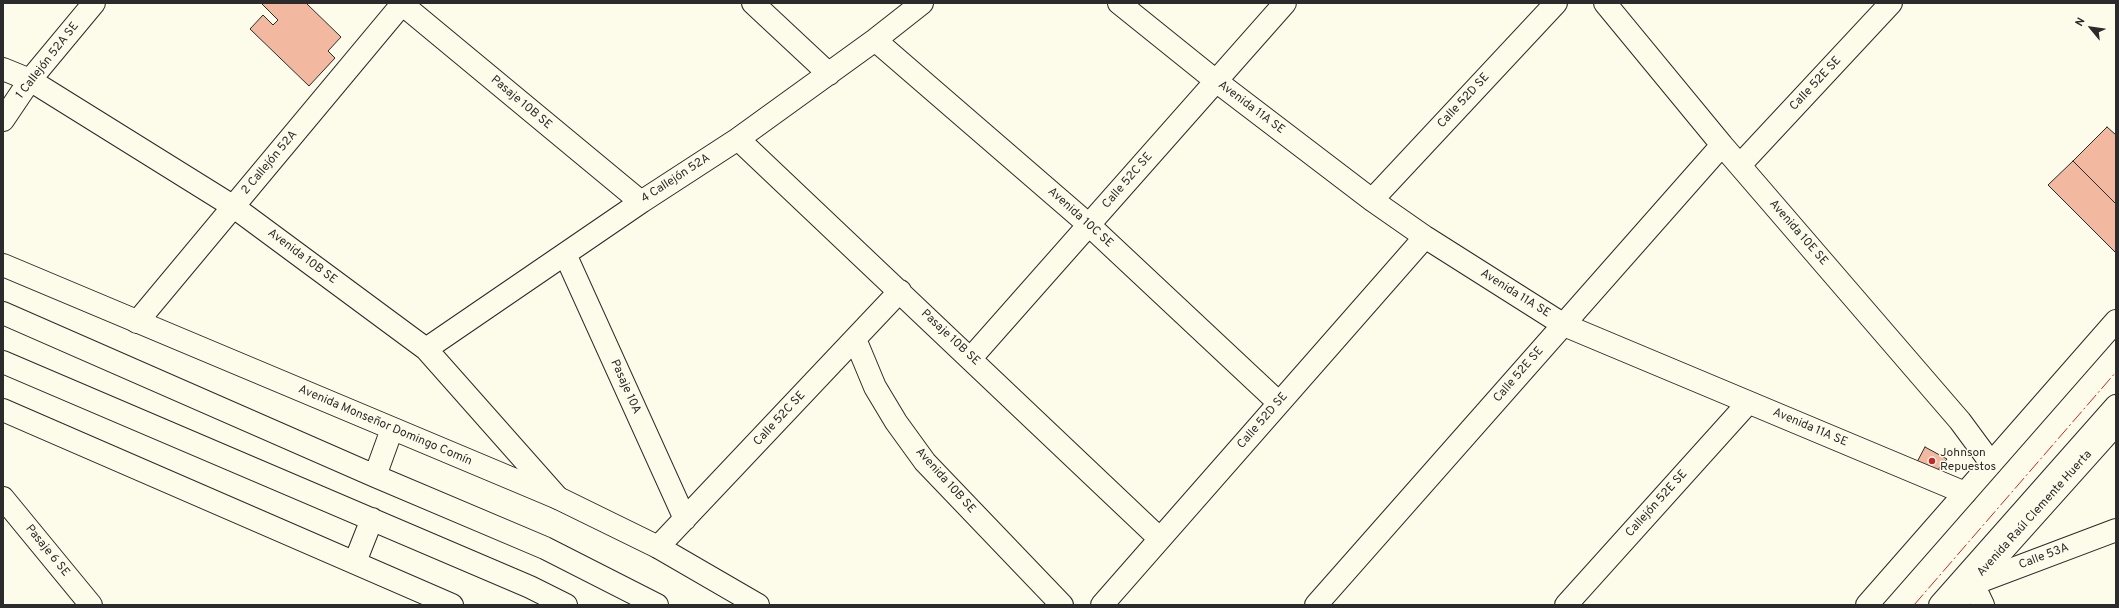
<!DOCTYPE html>
<html>
<head>
<meta charset="utf-8">
<style>
  body { margin:0 }
  #map { position:relative; width:2119px; height:608px; overflow:hidden; background:#fdfbea; font-family:Overpass,sans-serif }
  canvas { display:block }
  .frame { position:absolute; inset:0; border:4px solid #2b2b2b; pointer-events:none }
  .north { position:absolute; left:2071px; top:8px; width:40px; height:40px; -webkit-text-stroke:3px #fdfbea; paint-order:stroke; rotate:299deg; font-size:11px; font-weight:700; line-height:16px; text-align:center; color:#2b2b2b }
  .north::after { content:''; display:block; margin:auto; width:14px; height:18px; background:#2b2b2b; clip-path:polygon(50% 0,100% 100%,50% 72%,0 100%) }
</style>
</head>
<body>
<div id="map">
<canvas width="2119" height="608"></canvas>
<div class="frame"></div>
<div class="north">N</div>
</div>
<script>
const context = document.querySelector('canvas').getContext('2d');
context.lineJoin = 'round';
function fillPath(path, color) { context.fillStyle = color; context.fill(path, 'evenodd'); }
const shape = rows => new Path2D(rows.map(r => 'M' + r).join(''));
function trace(path, color, width, dash) { context.strokeStyle = color; context.lineWidth = width; context.lineCap = dash ? 'butt' : 'round'; context.setLineDash(dash || []); context.stroke(path); }
function label(font, color, halo, rows, align = 'center') {
  context.font = font + ' Overpass,sans-serif'; context.lineWidth = 3; context.setLineDash([]); context.textBaseline = 'middle'; context.strokeStyle = halo; context.fillStyle = color; for (const [text, x, y, turn = 0] of rows) {
    context.save(); context.translate(x, y); context.rotate((+turn || 0) * Math.PI / 180); context.textAlign = isNaN(turn) ? turn : align; if (halo) context.strokeText(text, 0, 0); context.fillText(text, 0, 0); context.restore();
  }
}
const building = shape([
  [261,3,306,3,341,37,328,51,335,58,309,86,250,29,263,15,273,25,278,20,261,3],
  [2107,127,2116,135,2116,204,2073,161,2107,127],
  [2073,161,2116,204,2116,253,2048,185,2073,161],
  [1925,447,1947,459,1936,472,1917,462,1925,447]
]);
fillPath(building, '#f2b8a0');
trace(building, '#2b2b2b', 1);
const minor = shape([
  [753,3,829,74],
  [1119,3,1216,81,1372,200,1425,237,1564,325,1965,493],
  [1605,3,1722,145,1960,421,1991,463],
  [402,4,641,202],
  [875,40,1089,225,1279,403],
  [3,69,30,80,234,207,426,349,558,498],
  [3,120,30,80,94,3],
  [738,139,1160,539],
  [1740,165,1891,3],
  [1372,200,1556,3],
  [565,254,685,519],
  [137,322,403,3],
  [855,339,875,387,896,422,925,462,1062,605],
  [426,349,641,202,738,139,875,40,922,3],
  [971,358,1285,3],
  [3,498,91,605],
  [658,547,900,291],
  [1102,605,1425,237],
  [1316,605,1722,145],
  [1566,605,1748,403],
  [1940,605,2116,406],
  [1983,605,1973,584,2116,530]
]);
const major = shape([
  [3,265,558,498,658,547,758,605],
  [3,313,375,476,545,548,657,605],
  [3,362,530,587,566,605],
  [3,410,452,605],
  [375,476,392,429],
  [355,562,372,519],
  [1867,605,2116,321],
  [1954,605,2116,424]
]);
trace(minor, '#2b2b2b', 24);
trace(major, '#2b2b2b', 24);
trace(minor, '#fdfbea', 22);
trace(major, '#fdfbea', 22);
trace(shape([
  [1914,605,2116,372]
]), '#c62828', 1, [14, 3, 2, 3]);
for (const [x, y, r, color] of [
  [1932,461,4,"#c62828"]
]) { const dot = new Path2D(); dot.arc(x, y, r, 0, 2 * Math.PI); context.fillStyle = color; context.fill(dot); trace(dot, '#fdfbea', 1.5); }
label('12px', '#2b2b2b', '#fdfbea', [
  ["1 Callejón 52A SE",48,61,-52],
  ["Calle 52E SE",1816,84,-47],
  ["Calle 52D SE",1464,101,-47],
  ["Pasaje 10B SE",521,103,40],
  ["Avenida 11A SE",1251,108,37],
  ["2 Callejón 52A",270,163,-50],
  ["4 Callejón 52A",676,179,-33],
  ["Calle 52C SE",1128,181,-49],
  ["Avenida 10C SE",1080,218,42],
  ["Avenida 10E SE",1798,233,49],
  ["Avenida 10B SE",302,257,37],
  ["Avenida 11A SE",1515,294,32],
  ["Pasaje 10B SE",950,338,43],
  ["Calle 52E SE",1519,375,-49],
  ["Pasaje 10A",625,387,66],
  ["Calle 52C SE",780,419,-47],
  ["Calle 52D SE",1263,421,-49],
  ["Avenida Monseñor Domingo Comín",385,426,23],
  ["Avenida 11A SE",1810,428,23],
  ["Avenida 10B SE",945,481,48],
  ["Callejón 52E SE",1657,504,-48],
  ["Avenida Raúl Clemente Huerta",2035,514,-48],
  ["Pasaje 6 SE",47,551,51],
  ["Calle 53A",2044,557,-21]
]);
label('12px', '#2b2b2b', '#fdfbea', [
  ["Johnson",1940,454],
  ["Repuestos",1940,468]
], 'left');
</script>
</body>
</html>
